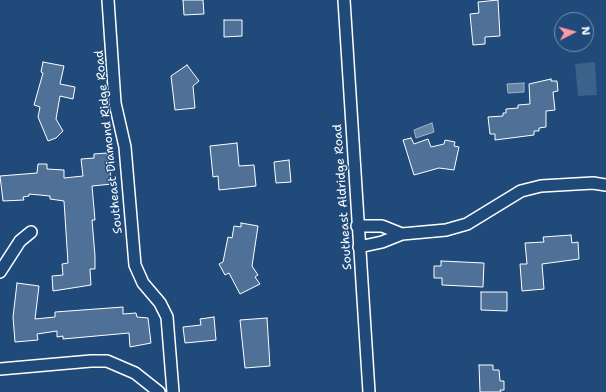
<!DOCTYPE html>
<html>
<head>
<meta charset="utf-8">
<style>
  body { margin:0 }
  #map { position:relative; width:606px; height:392px; overflow:hidden; background:#1f4a7a; font-family:"Shantell Sans",sans-serif }
  canvas { display:block }
  .north { position:absolute; left:554px; top:12px; width:40px; height:40px; box-sizing:border-box; background:#1f4a7a; border:1px solid #7992af; border-radius:50%; rotate:84deg; font-size:11px; font-weight:700; line-height:16px; text-align:center; color:#fff }
  .north::after { content:''; display:block; margin:auto; width:14px; height:18px; background:#ff9aa2; clip-path:polygon(50% 0,100% 100%,50% 72%,0 100%) }
</style>
</head>
<body>
<div id="map">
<canvas width="606" height="392"></canvas>
<div class="north">N</div>
</div>
<script>
const context = document.querySelector('canvas').getContext('2d');
context.lineJoin = 'round';
function fillPath(path, color) { context.fillStyle = color; context.fill(path, 'evenodd'); }
const shape = rows => new Path2D(rows.map(r => 'M' + r).join(''));
function trace(path, color, width, dash) { context.strokeStyle = color; context.lineWidth = width; context.lineCap = dash ? 'butt' : 'round'; context.setLineDash(dash || []); context.stroke(path); }
function label(font, color, halo, rows, align = 'center') {
  context.font = font + ' "Shantell Sans",sans-serif'; context.lineWidth = 3; context.setLineDash([]); context.textBaseline = 'middle'; context.strokeStyle = halo; context.fillStyle = color; for (const [text, x, y, turn = 0] of rows) {
    context.save(); context.translate(x, y); context.rotate((+turn || 0) * Math.PI / 180); context.textAlign = isNaN(turn) ? turn : align; if (halo) context.strokeText(text, 0, 0); context.fillText(text, 0, 0); context.restore();
  }
}
fillPath(shape([
  [595,62,597,95,578,96,575,64]
]), '#3c618b');
const water = shape([
  [524,83,524,92,508,93,507,84,524,83],
  [432,123,434,132,416,138,414,130,432,123]
]);
fillPath(water, '#6583a4');
trace(water, '#a3b5c8', 1);
const building = shape([
  [183,0,203,0,204,14,184,15,183,0],
  [498,0,500,36,485,37,485,44,473,45,470,14,479,13,478,2,498,0],
  [224,20,242,20,242,36,224,37,224,20],
  [43,62,64,66,60,84,75,87,73,99,60,96,56,119,63,131,56,138,48,141,38,117,40,107,34,105,43,73,41,72,43,62],
  [187,65,199,81,193,86,195,108,175,110,171,76,187,65],
  [551,79,551,81,557,81,558,91,553,92,555,110,546,111,546,127,539,128,539,131,534,131,534,135,495,140,495,134,490,134,488,117,503,116,503,113,506,113,506,109,518,108,518,105,530,104,529,84,551,79],
  [411,138,414,144,428,139,431,147,444,144,445,140,455,142,454,146,459,147,454,170,439,168,414,175,403,140,411,138],
  [237,143,239,166,254,165,256,186,219,190,218,176,213,177,210,146,237,143],
  [107,153,112,184,92,186,95,220,92,220,95,256,95,269,90,269,91,285,53,291,52,276,63,275,62,264,68,263,64,201,50,199,50,196,29,194,29,196,23,197,24,200,3,201,0,176,37,173,38,164,47,164,47,169,64,170,64,178,83,176,81,159,94,158,94,154,107,153],
  [289,160,291,182,276,183,274,162,289,160],
  [241,223,258,226,252,266,258,275,255,277,260,284,240,294,229,273,225,275,219,264,223,262,228,237,232,238,234,226,241,227,241,223],
  [571,235,572,243,578,242,579,259,542,264,544,289,522,291,520,264,527,264,525,243,544,242,543,237,571,235],
  [441,261,484,263,483,287,442,285,442,278,434,278,434,266,441,266,441,261],
  [17,283,39,286,35,319,55,317,55,312,123,307,123,314,136,313,137,317,148,318,151,343,130,347,129,333,63,339,63,336,57,337,57,331,37,334,38,340,15,342,13,317,17,283],
  [481,292,507,292,507,311,481,310,481,292],
  [214,317,216,340,185,343,183,327,201,325,200,319,214,317],
  [267,318,270,366,245,368,240,320,267,318],
  [479,365,493,365,493,370,499,370,500,381,504,381,504,390,500,390,501,392,480,392,479,365]
]);
fillPath(building, '#507197');
trace(building, '#fff', 1);
const minor = shape([
  [108,0,115,103,125,147,135,265,143,283,160,303,167,317,173,392],
  [344,0,369,392],
  [357,226,382,226,402,234,382,242,359,247],
  [402,234,446,230,467,224,521,191,541,186,593,183,606,185],
  [0,272,20,241,31,232],
  [0,369,91,361,107,361,135,373,159,392]
]);
trace(minor, '#fff', 14);
trace(minor, '#1f4a7a', 11);
label('12px', '#fff', '#1f4a7a', [
  ["Southeast Diamond Ridge Road",109,142,-96],
  ["Southeast Aldridge Road",343,197,-94]
]);
</script>
</body>
</html>
